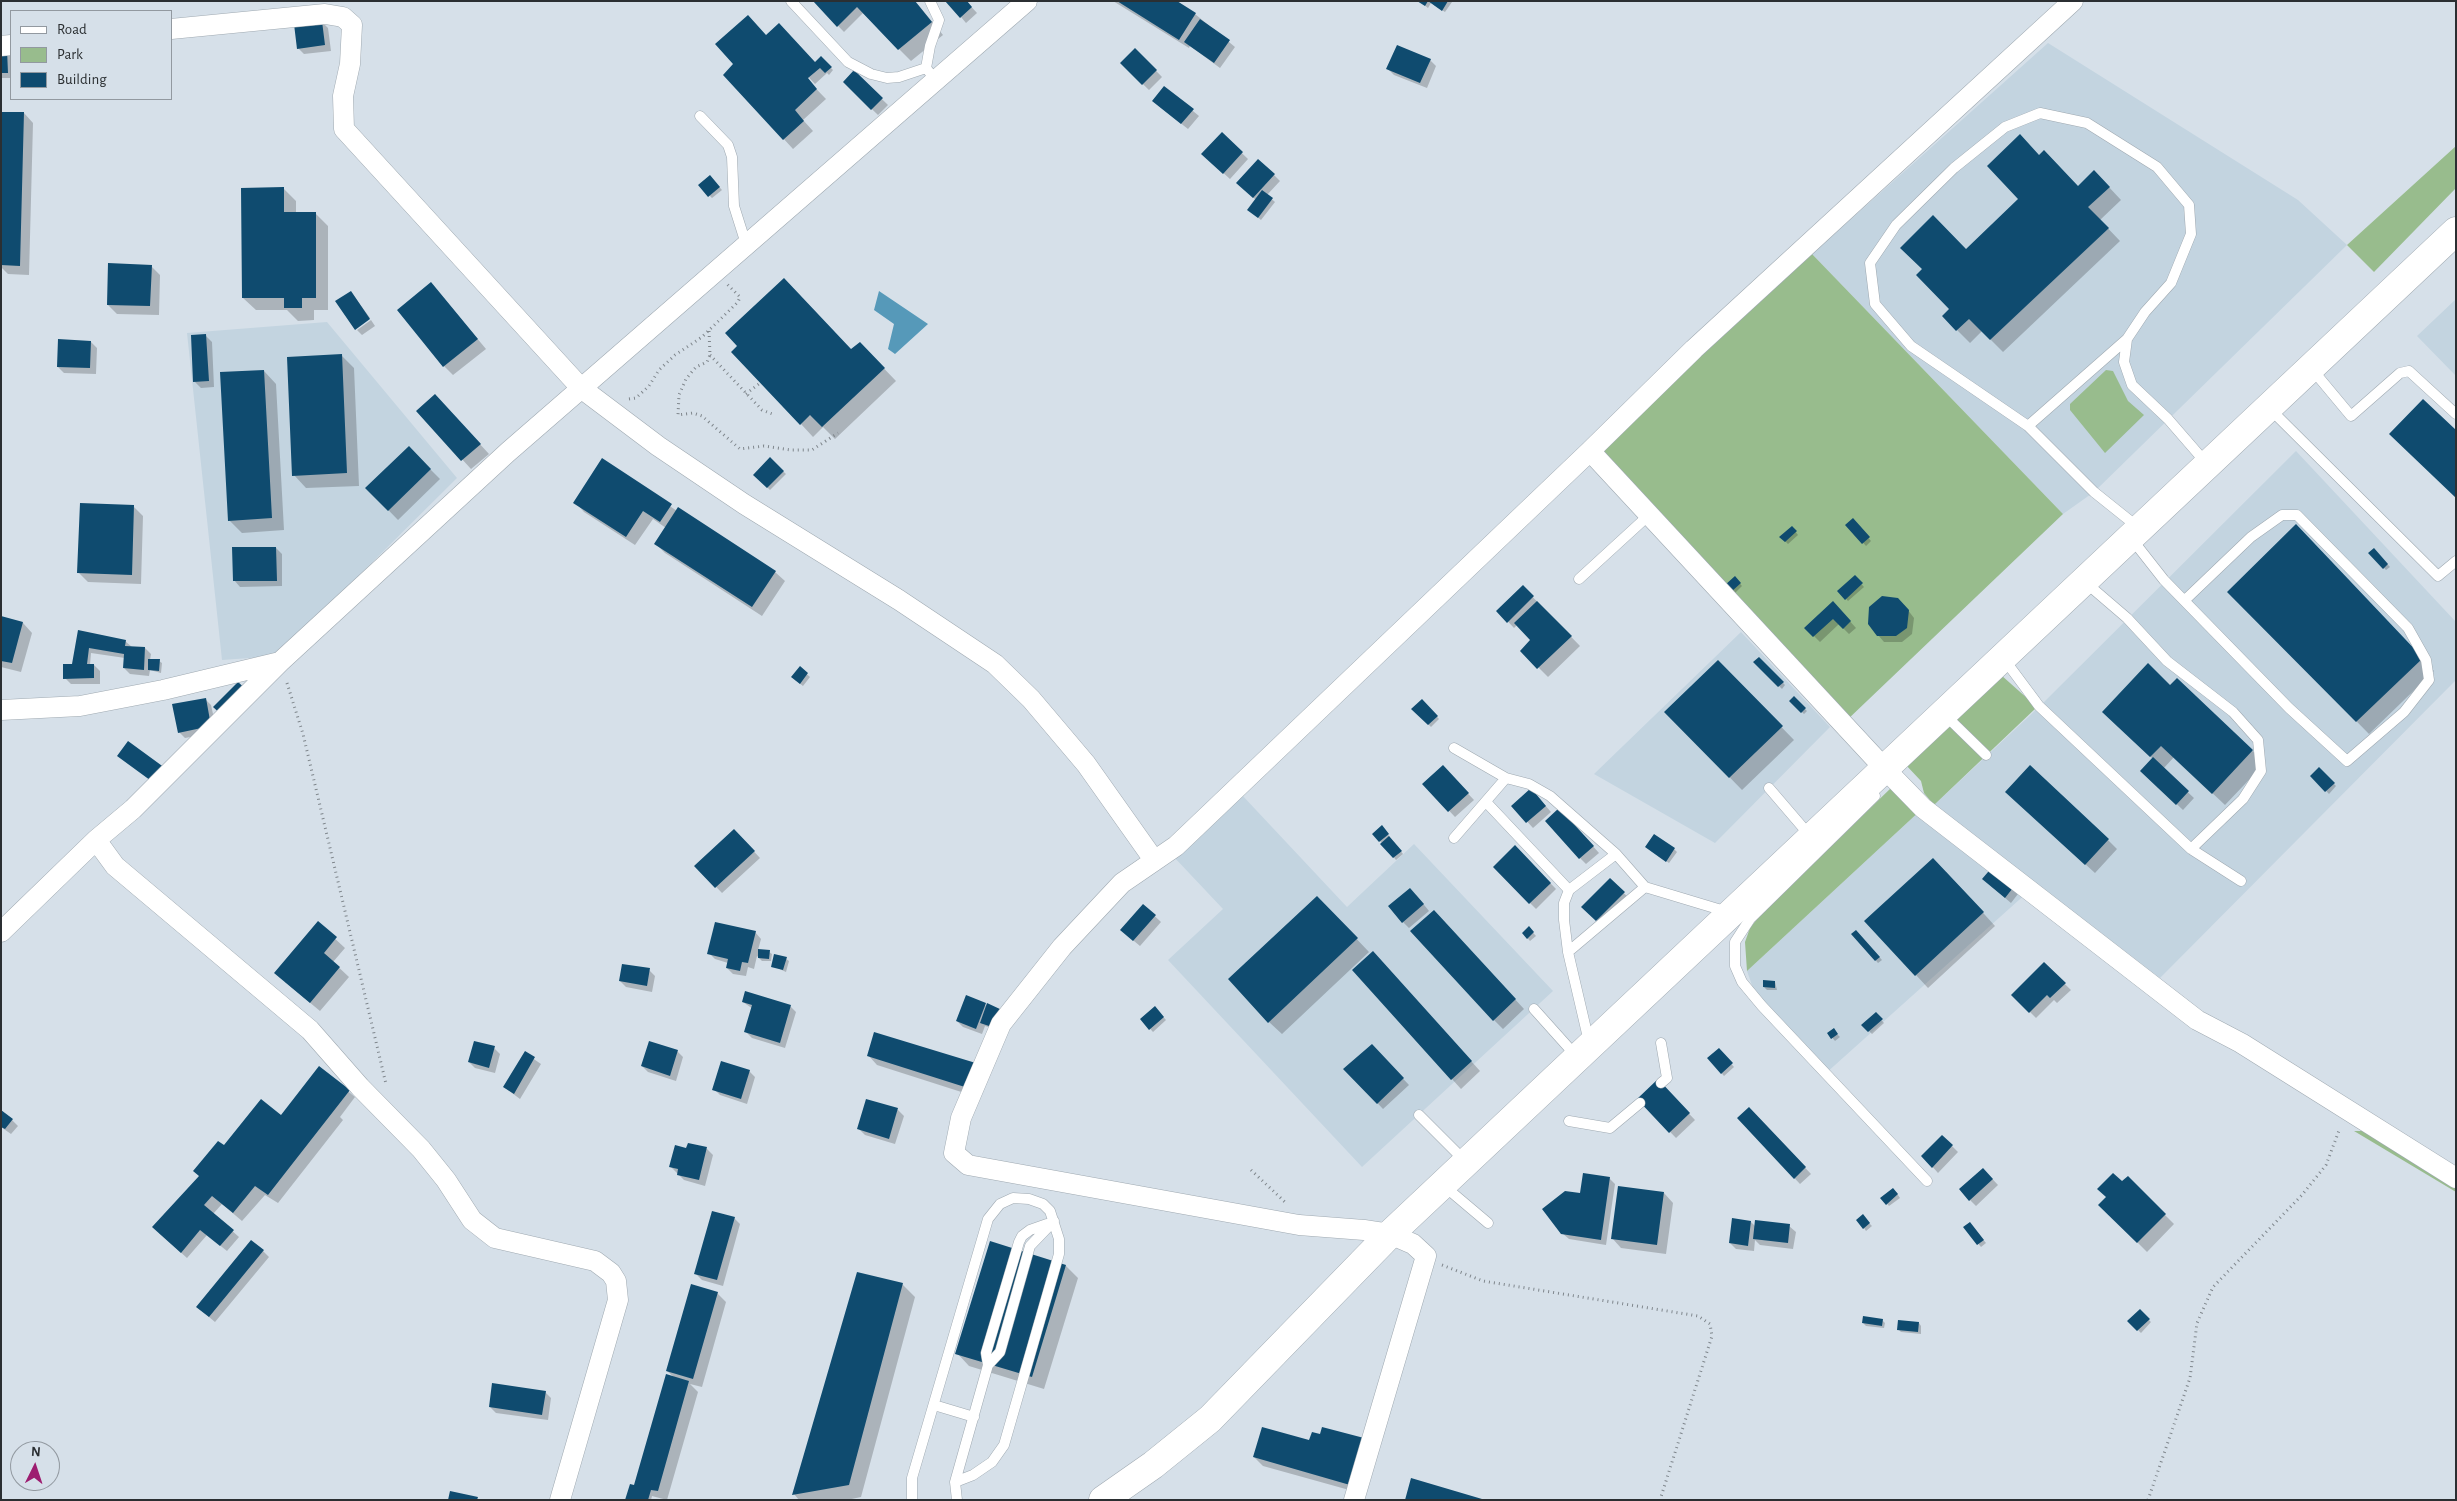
<!DOCTYPE html>
<html>
<head>
<meta charset="utf-8">
<style>
  body { margin:0 }
  #map { position:relative; width:2457px; height:1501px; overflow:hidden; background:#d6e0e9; font-family:"Alegreya Sans",sans-serif }
  canvas { display:block }
  .frame { position:absolute; inset:0; border:2px solid #2b2f32; pointer-events:none }
  .legend { position:absolute; left:10px; top:10px; width:162px; height:90px; box-sizing:border-box; background:#d6e0e9; border:1px solid #9299a0; margin:0; padding:6px 9px; list-style:none; font-size:15px; color:#2b2f32 }
  .legend li { display:flex; align-items:center; gap:10px; height:25px }
  .legend b { width:25px; border:1px solid #9299a0 }
  .north { position:absolute; left:10px; top:1441px; width:50px; height:50px; box-sizing:border-box; background:#d6e0e9; border:1px solid #9299a0; border-radius:50%; rotate:4deg; font-size:14px; font-weight:700; line-height:20px; text-align:center; color:#2b2f32 }
  .north::after { content:''; display:block; margin:auto; width:18px; height:22px; background:#9d1d70; clip-path:polygon(50% 0,100% 100%,50% 72%,0 100%) }
</style>
</head>
<body>
<div id="map">
<canvas width="2457" height="1501"></canvas>
<div class="frame"></div>
<ul class="legend">
<li><b style="height:6px;background:#fff"></b>Road</li>
<li><b style="height:14px;background:#98bc8d"></b>Park</li>
<li><b style="height:14px;background:#0f4b6f"></b>Building</li>
</ul>
<div class="north">N</div>
</div>
<script>
const context = document.querySelector('canvas').getContext('2d');
context.lineJoin = 'round';
function fillPath(path, color) { context.fillStyle = color; context.fill(path, 'evenodd'); }
const shape = rows => new Path2D(rows.map(r => 'M' + r).join(''));
function trace(path, color, width, dash) { context.strokeStyle = color; context.lineWidth = width; context.lineCap = dash ? 'butt' : 'round'; context.setLineDash(dash || []); context.stroke(path); }
fillPath(shape([
  [2048,43,2298,200,2347,245,2094,492,2063,514,1812,254],
  [2456,299,2456,376,2417,336],
  [327,322,457,478,278,656,222,660,187,333],
  [2296,451,2456,622,2456,680,2160,978,1934,805,2040,706],
  [1741,632,1830,727,1715,843,1594,774],
  [1241,794,1347,907,1414,844,1553,991,1362,1167,1168,960,1223,909,1173,856],
  [1922,809,2029,891,1825,1074,1754,991,1747,971]
]), '#c3d4e0');
fillPath(shape([
  [2456,146,2456,188,2374,272,2347,245],
  [1812,254,2063,514,1846,721,1597,451],
  [2106,370,2113,371,2128,401,2144,415,2105,453,2070,410,2070,404],
  [2001,675,2037,707,1934,805,1924,793,1921,781,1905,764],
  [1891,788,1922,809,1747,971,1745,942,1750,928,1761,914],
  [2354,1131,2365,1131,2456,1181,2456,1192]
]), '#98bc8d');
fillPath(shape([
  [879,291,928,324,895,354,888,349,894,324,874,310]
]), '#5699b9');
fillPath(shape([
  [814,1,915,1,943,35,911,61,863,13,844,32],
  [966,1,977,13,966,23,961,17],
  [1113,1,1175,1,1195,14,1235,47,1220,68,1190,46,1189,48],
  [1419,1,1451,1,1452,2,1445,12,1431,3,1428,8],
  [322,22,328,28,331,51,304,54,298,48],
  [766,37,815,63,821,58,833,70,829,75,827,73,815,84,797,65,795,67,826,99,803,120,813,131,793,149,725,75],
  [1135,49,1162,77,1149,90,1121,63],
  [1,51,7,51,11,55,11,78,1,78],
  [1430,60,1436,66,1427,88,1394,75,1388,69],
  [854,72,888,105,878,115,844,82],
  [1165,88,1199,116,1188,129,1160,107],
  [24,113,33,123,29,275,8,274,1,267,1,119],
  [1222,134,1248,159,1230,179,1209,160],
  [2039,156,2078,188,2107,185,2121,200,2100,220,2120,241,2003,352,1982,331,1970,343,1943,316,1950,309,1967,251,2021,200],
  [1274,175,1280,181,1267,195,1275,202,1261,220,1251,212,1256,200,1244,189],
  [710,177,722,190,712,198,700,186],
  [284,189,296,201,296,213,315,213,328,226,328,310,314,310,314,320,298,321,287,310,256,310,243,298],
  [151,266,160,275,159,315,117,314,108,305],
  [431,283,486,349,453,375,444,366],
  [351,292,370,318,355,328],
  [371,320,375,326,362,335,357,330],
  [206,336,212,342,214,387,201,388,195,382],
  [91,342,97,348,96,374,64,373,58,367],
  [851,351,872,356,896,381,835,439,823,427,813,437,801,424],
  [341,355,354,368,359,486,306,488,294,475],
  [264,371,276,384,284,530,242,533,229,520],
  [444,405,489,454,471,469,418,411],
  [409,448,440,479,398,520,367,488],
  [770,459,786,474,770,490,755,475],
  [603,460,677,511,775,572,785,581,762,616,665,553,656,544,666,528,653,519,635,545,584,512,575,502],
  [133,506,143,516,141,584,88,582,79,573],
  [1853,520,1871,541,1866,546,1847,525],
  [1792,527,1798,535,1788,544,1781,537],
  [276,548,282,554,282,586,240,587,234,580],
  [2374,550,2390,567,2386,570,2370,553],
  [2328,560,2434,671,2369,734,2229,592],
  [1855,577,1864,587,1848,601,1839,591],
  [1735,578,1742,586,1734,594,1726,586],
  [1523,587,1580,646,1548,677,1522,651,1532,640,1517,625,1514,628,1498,611],
  [1904,605,1914,618,1912,634,1902,642,1884,642,1878,635],
  [1839,609,1856,628,1849,634,1839,624,1820,642,1806,628],
  [1,618,23,623,32,633,21,672,1,667],
  [79,632,125,641,132,647,145,648,151,654,150,660,159,661,162,663,161,673,150,670,149,676,130,674,124,668,125,658,91,653,90,665,94,665,100,671,100,684,71,684,65,678,73,665],
  [1759,658,1785,685,1782,689,1755,662],
  [1718,662,1794,740,1742,790,1666,712],
  [800,668,810,677,803,686,795,680],
  [2177,679,2265,763,2225,805,2174,757,2163,769,2194,798,2183,810,2142,771,2153,759,2116,724,2170,686],
  [1794,698,1807,711,1804,714,1791,701],
  [205,699,211,705,217,732,185,738,179,732],
  [1422,701,1439,719,1431,727,1413,709],
  [1443,767,1474,800,1455,817,1424,784],
  [2319,769,2336,786,2329,794,2312,776],
  [1537,796,1551,812,1533,828,1513,806],
  [2016,801,2108,840,2117,849,2095,873],
  [1565,815,1599,853,1586,864,1580,858],
  [1382,827,1403,854,1396,860,1374,834],
  [734,830,760,858,722,893,696,866],
  [1515,847,1556,889,1536,909,1494,867],
  [1646,847,1674,849,1677,852,1669,863],
  [1946,872,1995,926,1928,988,1916,975],
  [1610,880,1630,899,1602,926,1583,907],
  [1990,885,2021,890,2011,903],
  [1416,895,1429,911,1409,928,1403,922],
  [1144,906,1161,922,1140,946,1128,936],
  [1329,910,1369,952,1282,1034,1269,1022],
  [1443,921,1524,1009,1503,1029,1494,1020],
  [318,923,345,948,333,962,349,977,320,1011,285,982],
  [1529,928,1536,936,1530,941,1523,933],
  [1856,931,1882,960,1878,963,1853,934],
  [755,932,761,939,758,950,769,952,772,954,771,961,762,961,757,956,754,969,748,967,746,976,733,974,727,968,728,963,715,959,709,953],
  [786,959,789,961,786,972,773,966],
  [1382,962,1480,1071,1461,1089,1452,1079],
  [2044,964,2071,990,2057,1003,2054,1000,2036,1018,2013,995],
  [649,970,655,976,652,992,626,987,620,981],
  [1775,982,1777,990,1767,990,1764,987],
  [743,1002,790,1006,796,1012,785,1048,752,1038,746,1032,753,1009],
  [985,1004,995,1029,985,1026,982,1034,963,1027,957,1021],
  [1155,1008,1166,1020,1153,1032,1142,1020],
  [1876,1014,1884,1023,1872,1034,1863,1025],
  [1833,1030,1840,1037,1835,1041,1829,1034],
  [1372,1046,1409,1085,1383,1109,1345,1069],
  [494,1048,500,1054,495,1073,475,1068,469,1062],
  [1719,1050,1734,1067,1724,1076,1709,1059],
  [677,1051,683,1057,676,1081,648,1072,642,1066],
  [525,1053,541,1064,520,1099,504,1087],
  [868,1055,978,1065,977,1097,877,1065],
  [319,1068,355,1097,340,1117,343,1120,278,1203,265,1195,242,1221,222,1204,213,1214,239,1237,227,1251,207,1235,187,1258,159,1233,181,1200,224,1147,281,1117],
  [749,1071,755,1077,747,1104,720,1095,714,1089],
  [1658,1081,1695,1120,1676,1138,1638,1099],
  [867,1100,898,1110,904,1116,895,1144,865,1135,859,1129],
  [1749,1108,1811,1174,1800,1184,1738,1118],
  [12,1120,18,1126,11,1134,1,1127],
  [688,1144,707,1149,713,1155,705,1186,684,1180,671,1167,687,1150],
  [1952,1146,1958,1152,1938,1173,1923,1156],
  [1983,1169,1998,1185,1976,1206,1970,1200],
  [1609,1178,1615,1184,1606,1245,1569,1239,1562,1233,1581,1195],
  [2128,1178,2174,1224,2147,1252,2100,1205],
  [1896,1192,1900,1198,1889,1206,1882,1198],
  [1664,1193,1673,1203,1666,1254,1621,1248,1612,1238],
  [734,1218,740,1224,723,1286,702,1280,696,1274],
  [1865,1219,1872,1226,1866,1231,1864,1228],
  [1751,1222,1756,1227,1789,1226,1796,1232,1793,1249,1760,1245,1755,1240,1754,1251,1736,1249,1730,1243],
  [1972,1226,1986,1243,1981,1247,1965,1228],
  [263,1251,269,1257,215,1322,197,1307],
  [1066,1266,1078,1278,1044,1389,969,1366,957,1353],
  [902,1284,915,1297,861,1497,847,1500,799,1500,794,1494],
  [717,1293,726,1302,702,1387,690,1384,698,1392,667,1500,652,1496,651,1500,626,1500,639,1487,675,1378,667,1371],
  [2140,1311,2151,1322,2141,1333,2129,1321],
  [1882,1320,1885,1323,1884,1328,1866,1326,1863,1323],
  [1919,1323,1921,1326,1921,1334,1901,1332,1898,1329],
  [545,1392,551,1398,548,1420,496,1413,490,1407],
  [1310,1442,1360,1493,1263,1466,1254,1457]
]), '#0003');
fillPath(shape([
  [813,1,915,1,932,22,898,50,857,7,837,27],
  [945,1,967,1,972,7,960,18],
  [1117,1,1177,1,1196,13,1179,40],
  [1417,1,1448,1,1442,11,1428,1,1425,6],
  [748,15,766,35,779,23,815,62,821,56,832,67,825,73,820,68,808,78,817,89,795,110,804,121,783,140,723,75,733,64,715,44],
  [1200,19,1230,40,1214,63,1184,42],
  [322,21,325,45,297,49,294,24],
  [1397,45,1431,59,1420,83,1386,69],
  [1135,48,1157,70,1142,85,1120,63],
  [1,50,7,50,8,73,1,73],
  [854,70,883,98,871,110,843,82],
  [1164,86,1194,109,1181,124,1152,101],
  [1,112,24,112,20,266,1,265],
  [1222,132,1243,152,1223,174,1201,154],
  [2020,134,2039,155,2044,150,2078,186,2094,170,2110,187,2088,207,2109,228,1990,340,1969,319,1956,331,1942,316,1949,309,1916,275,1922,269,1900,248,1933,215,1966,249,2018,199,1987,166],
  [1258,159,1275,174,1253,198,1236,183],
  [710,175,720,187,708,197,698,185],
  [284,187,284,212,316,212,316,298,302,298,302,308,284,308,284,298,242,298,241,188],
  [1262,190,1273,198,1258,218,1247,210],
  [108,263,152,265,150,306,107,305],
  [784,278,851,349,860,342,885,368,822,427,810,415,800,425,731,352,737,346,725,333],
  [431,282,478,339,443,367,397,310],
  [351,291,370,319,355,330,335,301],
  [206,334,209,381,193,382,191,335],
  [58,339,91,341,90,368,57,367],
  [342,354,347,473,292,476,287,357],
  [264,370,272,518,228,521,220,372],
  [435,394,481,444,461,461,416,411],
  [2423,399,2456,430,2456,498,2389,434],
  [409,446,431,469,388,511,365,488],
  [770,457,784,471,767,488,753,475],
  [602,458,672,504,660,522,643,511,626,537,573,503],
  [80,503,134,505,132,575,77,573],
  [678,507,776,571,752,607,654,544],
  [1853,518,1870,537,1862,544,1845,525],
  [2296,524,2423,658,2356,722,2227,592],
  [1792,526,1797,531,1785,542,1779,537],
  [232,547,276,547,277,581,233,581],
  [2374,548,2388,564,2383,569,2368,553],
  [1855,575,1863,583,1845,600,1837,591],
  [1735,576,1741,583,1731,592,1725,585],
  [1523,585,1534,596,1507,623,1496,611],
  [1882,596,1898,598,1909,610,1907,628,1896,636,1877,636,1868,624,1869,607],
  [1537,601,1572,636,1537,669,1520,651,1530,640,1514,623],
  [1833,601,1851,621,1843,629,1833,619,1813,637,1804,628],
  [1,616,23,622,12,663,1,661],
  [78,630,126,640,125,646,145,647,144,670,123,668,124,654,89,648,87,664,94,664,94,678,63,679,63,664,72,664],
  [1759,657,1784,682,1778,687,1753,662],
  [148,659,160,659,159,671,148,670],
  [1718,660,1783,726,1729,778,1664,712],
  [2148,663,2170,685,2177,678,2253,750,2212,794,2161,746,2150,757,2102,712],
  [800,666,808,673,800,684,791,677],
  [238,682,249,692,224,717,213,707],
  [1794,696,1806,708,1801,713,1789,701],
  [206,698,211,726,178,733,172,704],
  [1422,699,1438,716,1428,725,1411,709],
  [128,741,165,768,154,783,117,756],
  [2153,757,2189,791,2176,805,2140,771],
  [1443,765,1469,793,1448,812,1422,784],
  [2030,765,2109,839,2085,865,2005,792],
  [2319,767,2335,783,2325,792,2310,776],
  [1531,788,1546,806,1526,823,1511,806],
  [1559,808,1594,846,1579,859,1545,821],
  [1382,825,1389,834,1379,842,1372,834],
  [734,829,755,851,715,888,694,866],
  [1654,834,1675,848,1666,862,1645,847],
  [1389,836,1402,851,1393,858,1380,844],
  [1515,845,1551,883,1529,904,1493,867],
  [1933,858,1984,912,1915,976,1864,921],
  [1994,865,2016,884,2005,898,1982,879],
  [1610,878,1625,892,1596,921,1581,907],
  [1410,888,1424,904,1402,923,1388,906],
  [1317,896,1358,938,1268,1023,1228,979],
  [1143,904,1156,915,1133,941,1120,930],
  [1434,910,1516,999,1493,1021,1410,931],
  [318,921,337,937,324,953,340,967,310,1003,274,973],
  [715,922,756,931,748,963,742,962,740,971,726,968,728,959,707,954],
  [1529,926,1534,932,1527,939,1522,933],
  [1856,930,1880,957,1875,961,1851,934],
  [758,949,770,950,769,959,758,958],
  [1373,951,1472,1061,1451,1080,1352,970],
  [774,954,787,957,783,970,771,967],
  [2044,962,2066,983,2050,998,2047,995,2029,1013,2011,995],
  [622,964,650,968,647,986,619,981],
  [1763,980,1775,981,1775,988,1763,987],
  [745,991,791,1005,780,1043,744,1032,752,1005,742,1002],
  [966,995,986,1003,976,1029,956,1021],
  [987,1003,1002,1010,992,1027,980,1023],
  [1155,1006,1164,1017,1149,1030,1140,1019],
  [1876,1012,1883,1019,1868,1032,1861,1025],
  [1834,1028,1838,1034,1831,1039,1827,1033],
  [874,1032,979,1064,968,1088,867,1056],
  [474,1041,495,1046,489,1068,468,1062],
  [649,1041,678,1050,670,1076,641,1066],
  [1372,1044,1404,1078,1377,1104,1343,1069],
  [1719,1048,1733,1063,1721,1074,1707,1058],
  [525,1051,535,1057,514,1094,503,1087],
  [721,1061,750,1070,741,1099,712,1090],
  [319,1066,350,1090,268,1195,255,1186,233,1213,212,1196,204,1205,234,1230,220,1246,200,1230,181,1253,152,1227,199,1176,193,1171,218,1141,224,1145,261,1099,281,1115],
  [1658,1079,1690,1113,1669,1133,1637,1099],
  [866,1099,898,1108,889,1139,857,1129],
  [1749,1107,1806,1167,1794,1179,1737,1118],
  [1,1110,13,1119,5,1129,1,1127],
  [1942,1135,1953,1145,1932,1168,1921,1156],
  [688,1143,707,1147,699,1180,677,1175,678,1169,669,1167,675,1145,686,1148],
  [1983,1168,1993,1179,1969,1201,1959,1189],
  [1583,1173,1610,1177,1601,1240,1561,1234,1542,1209,1565,1191,1580,1193],
  [2113,1173,2122,1181,2128,1176,2166,1214,2137,1243,2098,1205,2106,1197,2097,1189],
  [1618,1186,1664,1192,1657,1245,1611,1239],
  [1893,1188,1898,1194,1886,1205,1880,1198],
  [712,1211,735,1217,717,1280,694,1274],
  [1863,1214,1870,1223,1863,1229,1856,1220],
  [1732,1218,1751,1221,1748,1246,1729,1243],
  [1755,1220,1790,1224,1788,1243,1753,1239],
  [1970,1222,1984,1240,1977,1245,1963,1227],
  [251,1240,264,1250,209,1317,196,1307],
  [990,1241,1066,1265,1032,1377,955,1354],
  [857,1272,903,1283,849,1485,792,1495],
  [691,1284,718,1292,693,1379,666,1371],
  [2140,1309,2150,1319,2137,1331,2127,1321],
  [1863,1316,1883,1319,1882,1326,1862,1323],
  [1898,1320,1919,1322,1918,1332,1897,1330],
  [666,1374,689,1381,658,1491,651,1490,648,1500,625,1500,630,1484,634,1485],
  [492,1383,546,1391,542,1415,489,1407],
  [1262,1427,1309,1440,1312,1432,1320,1434,1322,1427,1364,1438,1350,1485,1253,1457],
  [1411,1478,1482,1499,1482,1500,1405,1500],
  [450,1491,478,1497,477,1500,448,1500]
]), '#0f4b6f');
const lane = shape([
  [791,1,848,62,871,74,887,78,899,77,926,68],
  [930,1,939,20,930,46,926,68,930,73],
  [700,116,728,145,732,157,734,206,746,244],
  [2311,368,2351,416,2400,373,2409,371,2456,414],
  [2269,408,2438,576,2456,561],
  [2028,426,2127,339],
  [2139,528,2094,492,2028,426,1911,346,1875,304,1870,263,1896,225,1954,168,2005,127,2040,113,2087,123,2157,167,2189,205,2191,234,2171,283,2145,312,2127,339,2124,362,2132,385,2168,419,2207,464],
  [2131,538,2164,580,2289,708,2347,761,2404,712,2429,680,2426,660,2408,628,2297,515,2282,515,2251,537,2185,600],
  [1579,579,1649,515],
  [2085,582,2127,618,2167,661,2233,712,2258,740,2261,771,2243,799,2191,849],
  [2004,659,2039,706,2191,849,2241,881],
  [1944,714,1986,755],
  [1454,748,1506,778,1529,784,1550,796,1616,854,1645,887],
  [1769,788,1811,837],
  [1875,796,1750,919,1735,942,1735,966,1742,982,1762,1006,1927,1181],
  [1486,802,1569,890],
  [1454,838,1506,778],
  [1568,952,1564,920,1564,903,1569,890,1616,854],
  [1534,1009,1577,1057],
  [1589,1042,1568,952,1645,887,1728,912],
  [1661,1043,1667,1078,1661,1083],
  [1419,1115,1466,1162],
  [1569,1121,1610,1128,1640,1103],
  [1443,1185,1488,1223],
  [988,1365,986,1353,1019,1242,1022,1236,1030,1230,1047,1224],
  [934,1405,974,1417],
  [912,1500,912,1478,988,1219,1000,1204,1013,1198,1029,1199,1043,1204,1050,1211,1059,1239,1059,1254,1004,1445,992,1462,973,1475,955,1482],
  [957,1500,955,1482,988,1365,1000,1352,1030,1246,1054,1221]
]);
const street = shape([
  [171,29,325,14,343,17,352,25,350,64,343,96,344,129,581,388,658,446,744,504,899,600,995,664,1031,699,1086,764,1154,860],
  [1,46,11,45],
  [1590,451,1885,769,1923,808,2197,1020,2241,1043,2456,1178],
  [1,710,80,706,163,690,280,662,508,452,1027,1],
  [96,840,115,866,310,1030,360,1087,421,1149,446,1180,472,1220,495,1238,595,1261,611,1273,616,1281,618,1300,560,1500],
  [1,932,96,840,133,809,280,662],
  [1354,1500,1426,1256,1413,1244,1390,1234,1364,1230,1299,1225,968,1165,954,1153,961,1118,1001,1024,1062,947,1122,883,1176,846,1590,451,1694,349,2073,1]
]);
const secondary = shape([
  [1103,1500,1153,1465,1210,1419,1390,1234,2456,231]
]);
trace(lane, '#9fa9b1', 11);
trace(street, '#9fa9b1', 21);
trace(secondary, '#9fa9b1', 29);
trace(shape([
  [709,331,710,355,707,362,696,367,686,379,679,395,678,415,693,413,702,416,740,449,764,446,791,450,812,450,838,433],
  [710,355,762,410,775,415],
  [746,394,760,383],
  [629,399,636,398,649,386,659,370,675,355,702,337,738,302,740,297,727,284],
  [287,683,303,734,386,1084],
  [1251,1170,1286,1203],
  [1442,1265,1483,1281,1698,1316,1710,1324,1712,1336,1660,1500],
  [2148,1500,2190,1378,2197,1323,2213,1287,2302,1195,2326,1165,2340,1128]
]), '#7f868c', 3, [1, 4]);
trace(lane, '#fff', 10);
trace(street, '#fff', 20);
trace(secondary, '#fff', 28);
</script>
</body>
</html>
